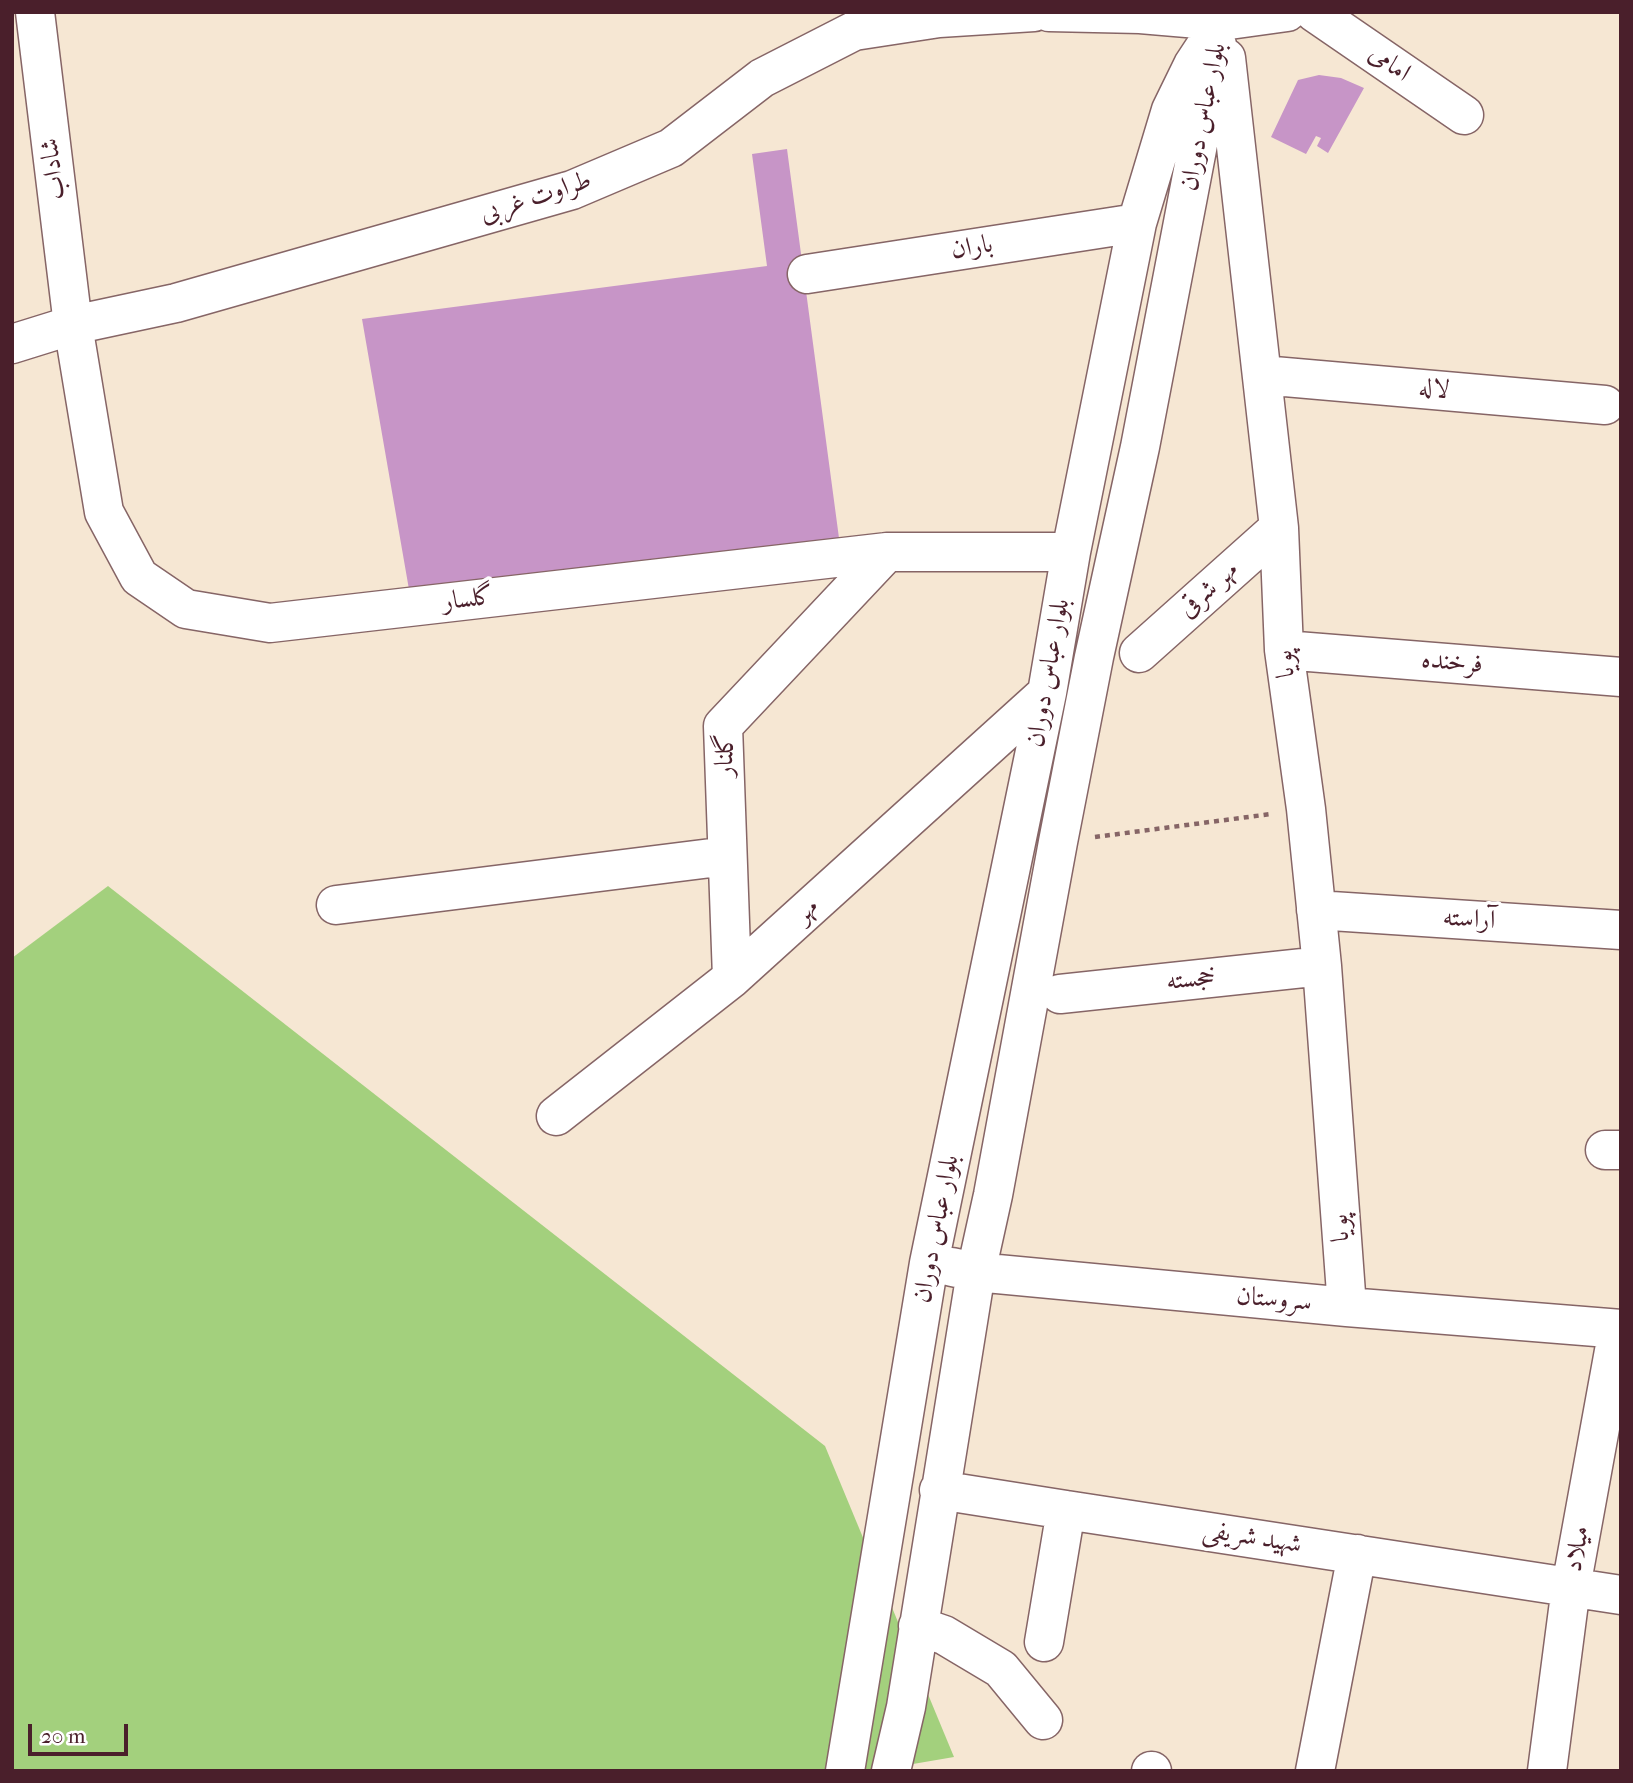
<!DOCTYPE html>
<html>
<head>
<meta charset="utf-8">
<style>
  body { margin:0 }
  #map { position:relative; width:1633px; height:1783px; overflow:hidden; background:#f6e7d3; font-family:"IM FELL French Canon",serif }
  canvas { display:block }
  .frame { position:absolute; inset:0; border:14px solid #4a1f2b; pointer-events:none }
  .scale { position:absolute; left:28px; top:1724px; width:100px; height:32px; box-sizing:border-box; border:4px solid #4a1f2b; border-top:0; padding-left:9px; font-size:21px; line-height:24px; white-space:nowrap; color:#4a1f2b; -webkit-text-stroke:5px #fff; paint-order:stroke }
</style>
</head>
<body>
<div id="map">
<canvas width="1633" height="1783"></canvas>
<div class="frame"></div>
<div class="scale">20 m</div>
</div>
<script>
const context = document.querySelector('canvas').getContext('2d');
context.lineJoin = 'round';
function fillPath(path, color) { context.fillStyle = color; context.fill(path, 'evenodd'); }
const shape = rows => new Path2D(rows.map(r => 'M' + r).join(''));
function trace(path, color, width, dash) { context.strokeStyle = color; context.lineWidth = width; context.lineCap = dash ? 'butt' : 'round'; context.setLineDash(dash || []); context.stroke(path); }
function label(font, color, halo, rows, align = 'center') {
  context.font = font + ' "IM FELL French Canon",Amiri,serif'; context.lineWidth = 7; context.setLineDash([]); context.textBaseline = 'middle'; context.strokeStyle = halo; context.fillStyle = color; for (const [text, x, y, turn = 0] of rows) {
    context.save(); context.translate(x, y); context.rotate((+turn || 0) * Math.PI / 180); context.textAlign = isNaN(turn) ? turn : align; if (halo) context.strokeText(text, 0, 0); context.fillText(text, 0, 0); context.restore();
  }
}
fillPath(shape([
  [108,886,825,1446,954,1757,872,1771,12,1771,12,958]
]), '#a3d07d');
fillPath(shape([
  [1319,75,1341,78,1364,88,1328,153,1317,146,1321,138,1316,136,1306,154,1271,137,1298,80],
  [787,149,841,553,411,601,362,319,767,266,752,154]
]), '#c795c7');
const minor = shape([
  [35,12,73,325,104,512,139,577,186,609,270,623,887,552,1071,552],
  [1049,12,1140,14,1222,21,1287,12],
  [1314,12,1464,115],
  [1226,58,1279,528,1284,650,1306,809,1322,966,1347,1307],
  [807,274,1137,223],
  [12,344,73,325,176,303,572,190,671,148,762,78,854,31,939,18,1034,12],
  [1262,375,1605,405],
  [1284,650,1621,677],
  [1139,653,1279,528],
  [336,905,727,856],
  [1316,910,1621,930],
  [732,978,723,726,887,552],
  [1060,994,1322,966],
  [556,1116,732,978,1047,693],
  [1605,1150,1621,1150],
  [952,1267,976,1272,1347,1307,1621,1329],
  [939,1490,1066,1510],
  [918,1626,944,1635,1001,1669,1043,1720],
  [1044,1642,1066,1510,1621,1595],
  [845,1771,929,1263,1047,693,1071,552,1137,223,1171,110,1193,65,1222,21],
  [891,1771,906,1707,976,1272,993,1195,1058,842,1094,657,1140,447,1217,45],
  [1151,1771,1152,1771],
  [1315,1771,1357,1554],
  [1547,1771,1571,1587,1618,1329]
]);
trace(minor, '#866566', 41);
trace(shape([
  [1095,837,1271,814]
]), '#866566', 4.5, [5, 5]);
trace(minor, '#fff', 38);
label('26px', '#4a1f2b', '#fff', [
  ["امامی",1389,64,35],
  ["بلوار عباس دوران",1204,117,-79],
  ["شاداب",54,169,-97],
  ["طراوت غربی",536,198,-18],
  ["باران",972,248,-9],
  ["لاله",1434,390,5],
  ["مهر شرقی",1209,590,-42],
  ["گلسار",468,600,-7],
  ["فرخنده",1452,663,5],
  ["پویا",1286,664,-97],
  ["بلوار عباس دوران",1049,673,-80],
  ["گلنار",726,755,-88],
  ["مهر",807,911,-42],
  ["آراسته",1469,920,4],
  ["خجسته",1191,980,-6],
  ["پویا",1341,1228,-94],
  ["بلوار عباس دوران",937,1229,-79],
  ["سروستان",1274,1300,5],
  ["شهید شریفی",1252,1538,9],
  ["میلاد",1578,1549,-80]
]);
</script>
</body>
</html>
